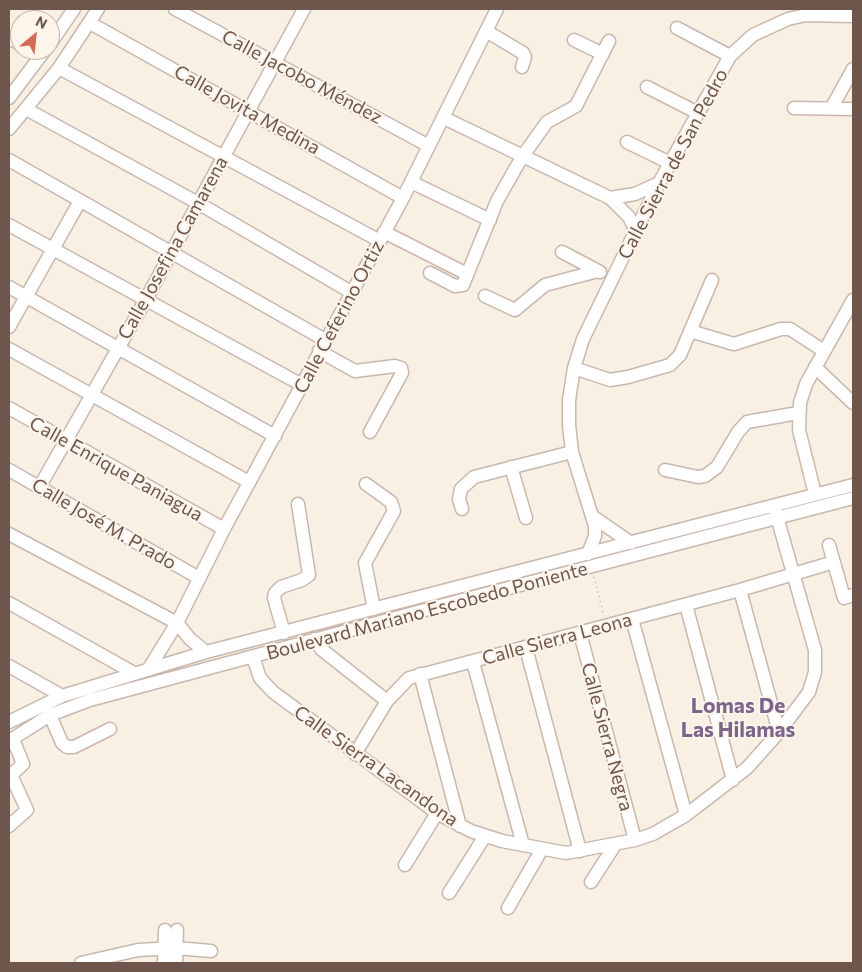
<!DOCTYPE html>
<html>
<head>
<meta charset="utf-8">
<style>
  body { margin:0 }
  #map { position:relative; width:862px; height:972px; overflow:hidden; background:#f9f0e4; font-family:Commissioner,sans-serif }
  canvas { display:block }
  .frame { position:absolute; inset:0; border:10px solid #6f564d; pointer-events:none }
  .north { position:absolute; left:10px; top:10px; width:50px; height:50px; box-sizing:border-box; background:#fdf4ea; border:1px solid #c4b5ab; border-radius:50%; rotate:28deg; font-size:14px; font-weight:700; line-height:20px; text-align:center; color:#6f564d }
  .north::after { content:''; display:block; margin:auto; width:18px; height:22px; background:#d66956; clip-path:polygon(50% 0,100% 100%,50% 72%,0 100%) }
</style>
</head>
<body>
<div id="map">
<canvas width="862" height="972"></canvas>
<div class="frame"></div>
<div class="north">N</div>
</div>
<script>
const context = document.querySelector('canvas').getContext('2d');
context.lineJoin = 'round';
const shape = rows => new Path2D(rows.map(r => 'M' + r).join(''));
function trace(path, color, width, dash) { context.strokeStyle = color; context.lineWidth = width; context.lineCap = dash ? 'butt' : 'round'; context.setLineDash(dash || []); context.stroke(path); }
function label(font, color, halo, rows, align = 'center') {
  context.font = font + ' Commissioner,sans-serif'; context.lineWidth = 4; context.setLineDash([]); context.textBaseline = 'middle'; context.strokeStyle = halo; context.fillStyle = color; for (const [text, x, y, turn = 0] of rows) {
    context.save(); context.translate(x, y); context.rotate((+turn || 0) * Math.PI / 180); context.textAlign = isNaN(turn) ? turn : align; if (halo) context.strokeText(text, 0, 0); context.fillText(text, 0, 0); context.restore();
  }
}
const minor = shape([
  [175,9,429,146],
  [90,23,403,198],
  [677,28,730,56],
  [486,31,523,53,525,57,522,67],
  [9,38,20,44],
  [574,40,603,54],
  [50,44,74,9],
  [59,68,380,241],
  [647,87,698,113],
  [9,98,45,50],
  [832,107,853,69],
  [794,108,853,109],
  [26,109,198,203,351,292],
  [444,118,610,198,629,217,636,231],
  [9,129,59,68,98,9],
  [627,142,670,163],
  [9,160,325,340],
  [411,182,490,220],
  [610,198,635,194,659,183],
  [9,225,302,385],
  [384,232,467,274],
  [562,252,600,272],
  [430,273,455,286,463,285,497,201,522,157,547,122,576,106,609,41],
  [9,287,275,436],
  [485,296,515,310,545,285,598,271],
  [9,327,80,201],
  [690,331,734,344,781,329,790,329,824,351],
  [9,349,249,482],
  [319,351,355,371,395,366,401,368,402,373,370,432],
  [815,367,853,403],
  [574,368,610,380,628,377,670,365,680,355,712,280],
  [9,408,224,529],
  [511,467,526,518],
  [9,470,199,578],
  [665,470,698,477,705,476,717,467,738,432,747,422,798,413],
  [366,484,391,502,394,511,365,563,374,609],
  [40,486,145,301,304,9],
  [815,494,799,430,800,403,806,384,853,300],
  [462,509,459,499,461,489,474,477,572,452],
  [592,516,631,543],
  [9,534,177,623,190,639,206,652],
  [829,545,844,598,853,595],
  [588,554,595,536,595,526,572,452,569,425,569,400,574,368,583,339,659,183,730,56,753,35,788,19,806,15,853,16],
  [740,590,779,732],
  [9,603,134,673],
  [686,605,733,780],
  [632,619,686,815],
  [284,633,274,598,275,593,281,587,302,580,309,575,298,504],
  [580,633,635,840],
  [315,639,321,649,387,701],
  [526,648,580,851],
  [253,657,260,678,273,692,437,813,471,831,502,841,566,853,635,840,653,834,686,815,747,768,779,732,809,692,815,672,815,650,775,510],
  [473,662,523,845],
  [9,666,62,696],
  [148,670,177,623,224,529,403,198,497,9],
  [420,674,460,826],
  [50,715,62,743,67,747,74,747,110,729],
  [9,722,62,696,206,652,853,485],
  [9,741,50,715,90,700,455,602,853,498],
  [355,754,387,701,409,678,740,590,834,562],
  [9,777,23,764,13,739],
  [9,826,27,810,11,775],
  [405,865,437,813],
  [591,882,615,845],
  [449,893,485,836],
  [508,908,542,849],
  [81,963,138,950,176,948,211,951],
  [164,963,165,930],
  [176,963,177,930]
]);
trace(minor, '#c9b7ac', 15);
trace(shape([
  [594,577,604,616]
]), '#d0b1a2', 2, [1, 4]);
trace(minor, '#fff', 12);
label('19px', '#6f564d', '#fdf4ea', [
  ["Calle Jacobo Méndez",302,77,28],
  ["Calle Jovita Medina",247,110,29],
  ["Calle Sierra de San Pedro",673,164,-62],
  ["Calle Josefina Camarena",173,248,-61],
  ["Calle Ceferino Ortiz",339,317,-62],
  ["Calle Enrique Paniagua",116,469,29],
  ["Calle José M. Prado",104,524,30],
  ["Boulevard Mariano Escobedo Poniente",427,611,-15],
  ["Calle Sierra Leona",557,639,-15],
  ["Calle Sierra Negra",607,737,75],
  ["Calle Sierra Lacandona",376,766,35]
]);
label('bold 21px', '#7b658c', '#fdf4ea', [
  ["Lomas De",738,706],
  ["Las Hilamas",738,730]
]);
</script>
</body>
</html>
